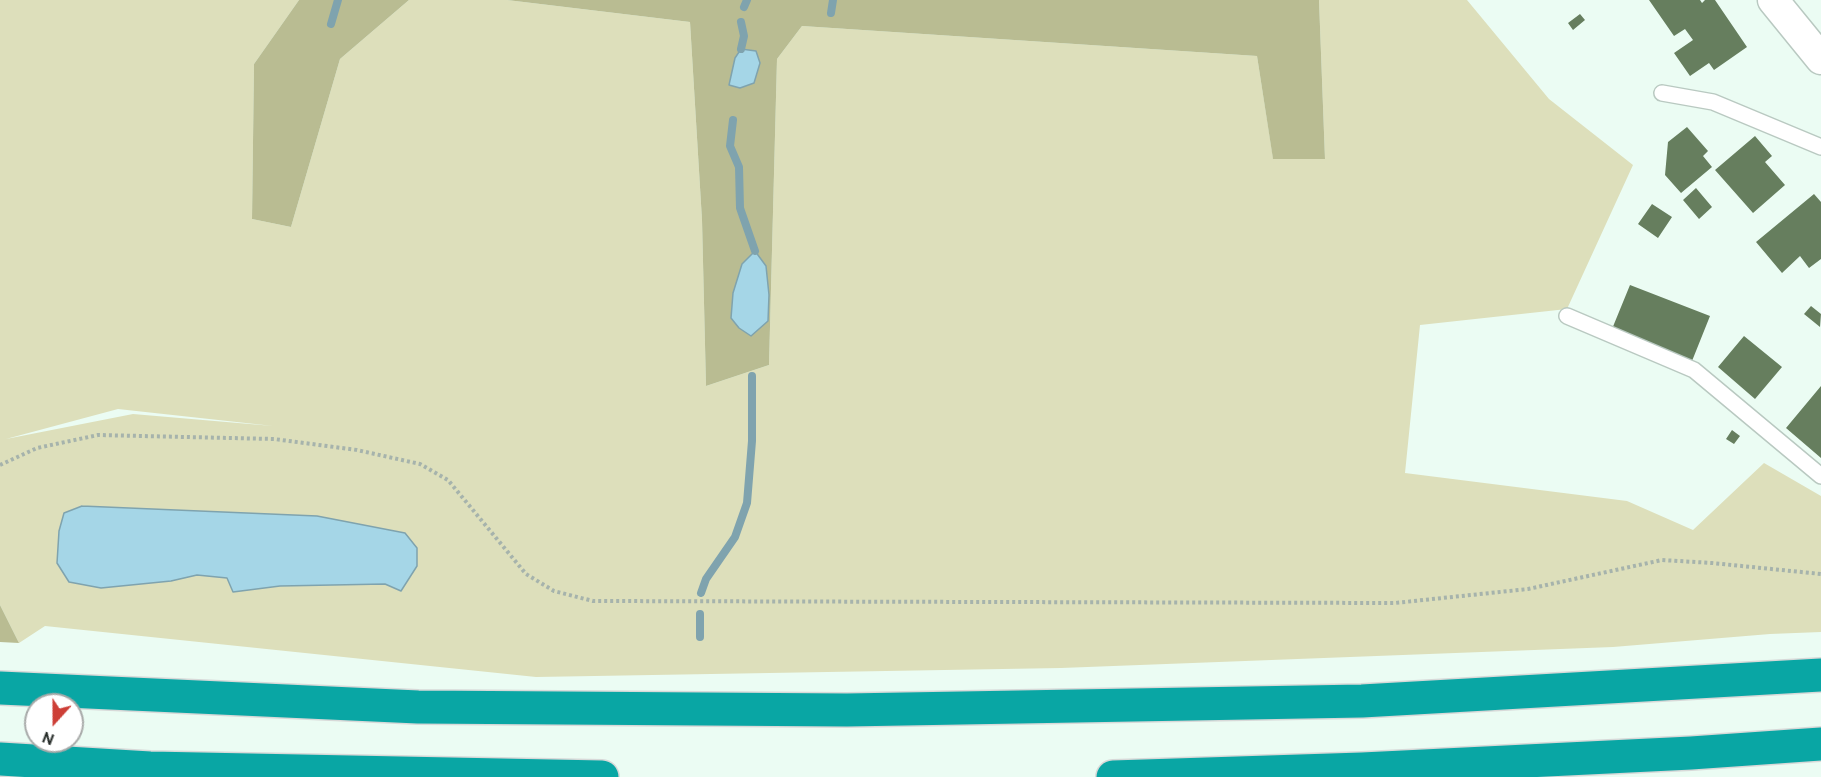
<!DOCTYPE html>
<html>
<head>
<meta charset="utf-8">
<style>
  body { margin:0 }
  #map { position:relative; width:1821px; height:777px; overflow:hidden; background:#ebfcf3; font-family:Cabin,sans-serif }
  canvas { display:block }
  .north { position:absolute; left:24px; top:693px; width:60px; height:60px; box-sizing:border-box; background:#fff; border:2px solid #a8aaa9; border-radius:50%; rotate:201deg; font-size:16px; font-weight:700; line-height:24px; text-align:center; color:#252b28 }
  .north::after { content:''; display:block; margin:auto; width:21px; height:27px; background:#cd3f37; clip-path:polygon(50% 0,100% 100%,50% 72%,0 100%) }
</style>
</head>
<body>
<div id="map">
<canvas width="1821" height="777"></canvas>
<div class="north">N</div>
</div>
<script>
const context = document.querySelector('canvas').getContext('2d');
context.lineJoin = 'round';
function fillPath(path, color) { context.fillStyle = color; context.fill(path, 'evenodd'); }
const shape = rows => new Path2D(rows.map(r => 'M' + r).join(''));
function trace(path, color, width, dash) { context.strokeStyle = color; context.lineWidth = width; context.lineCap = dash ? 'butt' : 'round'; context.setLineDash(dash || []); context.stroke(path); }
fillPath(shape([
  [0,0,299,0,254,64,252,219,291,227,340,59,409,0,507,0,690,22,702,220,706,386,769,365,777,59,802,26,1257,56,1273,158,1325,159,1319,0,1467,0,1549,99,1633,165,1567,309,1420,325,1405,473,1627,501,1693,530,1764,463,1821,496,1821,632,1770,634,1613,647,1061,668,536,677,45,626,19,643,0,605],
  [118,409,273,426,133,414,6,439]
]), '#dddfbb');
fillPath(shape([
  [299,0,409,0,340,59,291,227,252,219,254,64],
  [507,0,1319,0,1325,159,1273,159,1257,56,802,26,777,59,769,365,706,386,702,220,690,22],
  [0,605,19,643,0,642]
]), '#b9bc92');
const water = shape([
  [741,49,756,51,760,63,754,83,740,88,729,85,735,58,741,49],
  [755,251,766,266,769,295,768,321,751,336,739,328,731,318,733,293,742,264,755,251],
  [82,506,317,516,405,533,417,548,417,566,401,591,385,584,280,586,233,592,227,578,197,575,171,581,101,588,69,582,57,563,59,531,64,513,82,506]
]);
fillPath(water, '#a5d6e7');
trace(water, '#7fa3ae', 1.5);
trace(shape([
  [744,7,747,0],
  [831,13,833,0],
  [331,24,338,0],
  [741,49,744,36,741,22],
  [733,120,730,146,739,167,740,208,755,251],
  [701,593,706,579,735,537,747,503,752,441,752,376],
  [700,637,700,614]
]), '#7fa3ae', 8);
fillPath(shape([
  [1649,0,1700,0,1702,3,1705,0,1715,0,1747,47,1714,70,1709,63,1690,76,1674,53,1693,40,1685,29,1674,36],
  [1580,14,1585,20,1573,30,1568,23],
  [1687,127,1708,151,1703,156,1712,167,1681,193,1665,175,1668,142],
  [1755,136,1772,156,1765,162,1785,185,1753,213,1715,170],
  [1696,188,1712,207,1699,219,1683,200],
  [1814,194,1821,202,1821,259,1809,268,1800,256,1782,273,1756,242],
  [1652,204,1672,217,1658,238,1638,224],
  [1630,285,1710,316,1692,361,1612,329],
  [1811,306,1821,314,1820,327,1804,314],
  [1744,336,1782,367,1755,399,1718,367],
  [1821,386,1821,458,1786,428],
  [1732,430,1740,436,1734,444,1726,439]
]), '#667e5e');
const service = shape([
  [1662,93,1713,102,1821,147],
  [1567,316,1694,370,1821,476]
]);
const minor = shape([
  [1773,0,1821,59]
]);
const motorway = shape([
  [0,688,418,707,847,710,1362,701,1821,675],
  [0,759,150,768,602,777],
  [1113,777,1362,769,1691,753,1821,744]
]);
trace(service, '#b9c9c1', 18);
trace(minor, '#b9c9c1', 33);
trace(motorway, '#d8d9d8', 36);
trace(shape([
  [0,465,37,448,98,435,274,439,357,450,420,464,448,480,526,574,554,591,593,601,1395,603,1528,589,1662,560,1712,563,1821,574]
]), '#a6b3ac', 4, [3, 3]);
trace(service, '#fff', 15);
trace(minor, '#fff', 30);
trace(motorway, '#09a6a4', 33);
</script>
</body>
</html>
